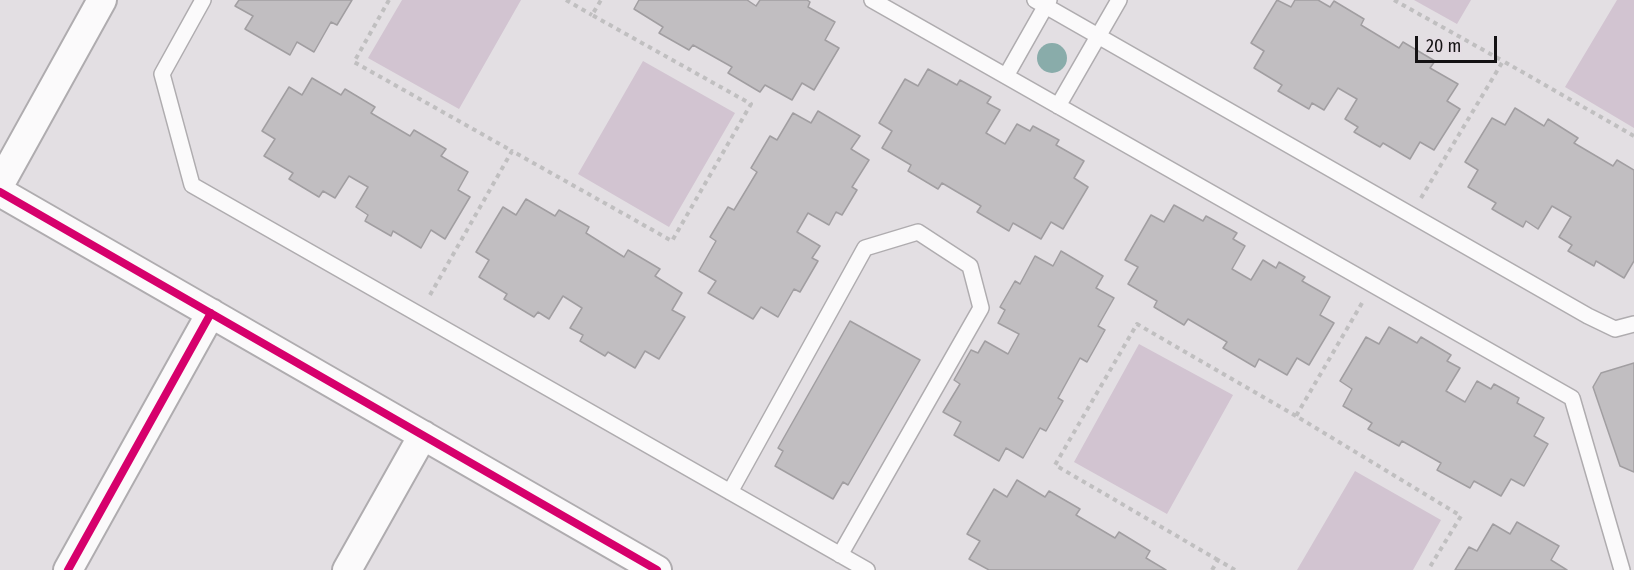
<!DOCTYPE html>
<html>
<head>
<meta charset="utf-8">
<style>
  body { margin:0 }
  #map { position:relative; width:1634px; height:570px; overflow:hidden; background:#e3dfe3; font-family:"Fira Sans Condensed",sans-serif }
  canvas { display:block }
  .scale { position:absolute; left:1415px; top:36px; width:82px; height:27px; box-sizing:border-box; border:3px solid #141214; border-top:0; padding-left:8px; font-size:18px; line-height:21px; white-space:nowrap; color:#141214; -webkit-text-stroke:4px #e5dde4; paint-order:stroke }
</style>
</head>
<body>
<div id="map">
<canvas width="1634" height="570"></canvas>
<div class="scale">20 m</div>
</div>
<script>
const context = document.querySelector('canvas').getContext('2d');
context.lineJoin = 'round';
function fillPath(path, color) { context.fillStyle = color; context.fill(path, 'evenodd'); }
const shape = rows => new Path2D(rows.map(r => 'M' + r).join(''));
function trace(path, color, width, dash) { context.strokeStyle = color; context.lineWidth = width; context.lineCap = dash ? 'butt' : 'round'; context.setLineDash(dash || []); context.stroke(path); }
fillPath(shape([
  [402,0,521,0,459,109,368,58],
  [1414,0,1471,0,1457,24],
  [1617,0,1634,0,1634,128,1565,87],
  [643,61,735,113,669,227,578,174],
  [1139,344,1233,395,1167,514,1074,462],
  [1355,471,1441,520,1413,570,1297,570]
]), '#d2c4d1');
fillPath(shape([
  '1037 58a15 15 0 1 1 30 0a15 15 0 1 1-30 0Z'
]), '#89acaa');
const building = shape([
  [239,0,352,0,337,25,331,22,314,52,297,42,290,55,245,29,253,16,235,6,239,0],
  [639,0,747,0,756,6,760,0,807,0,810,2,808,7,835,22,825,40,839,48,814,90,802,83,792,100,765,85,760,92,728,73,732,67,693,45,689,50,659,33,663,27,634,9,639,0],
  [1277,0,1291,7,1295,0,1318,0,1330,7,1334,1,1364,19,1361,25,1399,48,1403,42,1435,61,1430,68,1458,84,1447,101,1460,109,1434,150,1420,142,1410,159,1383,143,1380,147,1354,132,1358,127,1345,119,1357,99,1338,88,1324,110,1312,103,1309,109,1278,91,1282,85,1254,68,1264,51,1251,43,1277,0],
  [928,69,957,85,960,80,991,97,987,103,1000,110,986,133,1005,144,1017,124,1030,131,1033,126,1059,140,1056,145,1084,161,1074,178,1088,187,1063,229,1051,222,1041,239,1013,223,1009,231,977,212,981,206,942,183,938,189,908,171,911,165,882,148,892,131,879,123,905,79,918,86,928,69],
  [312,78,341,95,345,89,375,107,371,113,410,136,414,130,446,149,441,156,468,172,458,190,470,197,445,239,431,230,421,248,393,231,391,236,365,221,368,215,356,207,368,187,349,176,335,198,323,191,319,197,289,179,293,173,264,156,275,139,262,131,289,87,302,95,312,78],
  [1515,108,1544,126,1548,119,1578,138,1574,143,1613,166,1617,160,1634,170,1634,261,1624,278,1596,261,1594,266,1568,251,1572,245,1559,237,1571,217,1552,206,1538,229,1526,221,1523,227,1492,209,1496,203,1468,187,1478,170,1465,162,1492,118,1505,125,1515,108],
  [818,111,860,136,851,149,869,160,852,187,857,190,842,215,836,212,829,225,808,213,797,232,820,246,812,258,818,261,800,292,794,289,778,317,761,307,753,319,708,293,716,281,699,271,716,241,710,237,728,207,734,210,757,172,751,168,770,136,777,140,793,113,811,123,818,111],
  [526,199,555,216,559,210,589,227,586,233,624,257,628,250,660,269,655,276,682,293,672,310,685,317,659,359,645,351,635,368,608,352,605,356,580,341,583,335,570,328,582,308,563,296,549,319,538,312,534,317,504,299,507,294,479,277,489,260,476,252,503,207,516,215,526,199],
  [1174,205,1203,221,1206,216,1237,233,1233,239,1245,246,1232,269,1251,280,1263,260,1276,268,1279,262,1305,277,1302,281,1330,297,1320,315,1334,323,1309,365,1297,358,1287,375,1259,359,1255,367,1223,348,1227,342,1188,319,1184,325,1154,307,1157,301,1128,284,1138,267,1125,260,1151,215,1164,222,1174,205],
  [1061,251,1103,276,1096,288,1114,298,1098,326,1105,330,1087,362,1080,358,1058,398,1063,401,1046,431,1040,428,1023,458,1006,448,999,461,954,435,961,422,943,412,960,384,954,380,971,350,978,353,985,341,1008,354,1019,334,998,323,1005,310,1000,307,1015,281,1020,284,1035,256,1053,266,1061,251],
  [850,321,920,360,848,485,843,482,833,499,775,466,783,451,778,448,850,321],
  [1389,327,1417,343,1421,337,1451,355,1447,361,1460,368,1446,391,1465,402,1477,381,1491,389,1494,384,1519,398,1517,403,1544,418,1534,436,1548,444,1524,486,1511,479,1501,496,1474,481,1470,488,1437,470,1441,463,1402,441,1399,446,1368,429,1372,423,1343,406,1352,389,1340,381,1366,337,1379,344,1389,327],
  [1634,363,1634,472,1620,466,1593,387,1601,373,1634,363],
  [1017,480,1045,497,1049,491,1080,509,1076,515,1115,538,1119,532,1150,551,1146,558,1166,570,989,570,969,559,980,541,967,534,994,489,1007,497,1017,480],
  [1517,522,1559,546,1551,560,1567,570,1455,570,1469,547,1477,551,1493,524,1510,534,1517,522]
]);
fillPath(building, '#c1bec1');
trace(building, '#a19ea1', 1.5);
const lane = shape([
  [203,0,162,74,192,185,867,570],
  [872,0,1572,398,1622,570],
  [1035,0,1588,316,1615,329,1634,324],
  [1006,76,1049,0],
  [1058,106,1119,0],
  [730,492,865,248,918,232,970,266,981,308,840,555]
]);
const street = shape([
  [0,184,102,0],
  [0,192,657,570],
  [68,570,211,313],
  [347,570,423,435]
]);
trace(lane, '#afacaf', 18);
trace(street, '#afacaf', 32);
trace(shape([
  [389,0,354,62,512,151],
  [566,0,592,15],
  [1394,0,1503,61],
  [1421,198,1503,61,1634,136],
  [430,295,512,151,672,241,751,104,592,15,601,0],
  [1362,303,1296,416,1461,516,1428,570],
  [1218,560,1055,465,1137,324,1296,416],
  [1212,570,1218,560,1235,570]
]), '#c0bfc0', 4, [4.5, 4.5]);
trace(lane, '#fbfafb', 15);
trace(street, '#fbfafb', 28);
trace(shape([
  [0,192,657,570],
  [68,570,211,313]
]), '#d6006c', 8);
</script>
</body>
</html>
